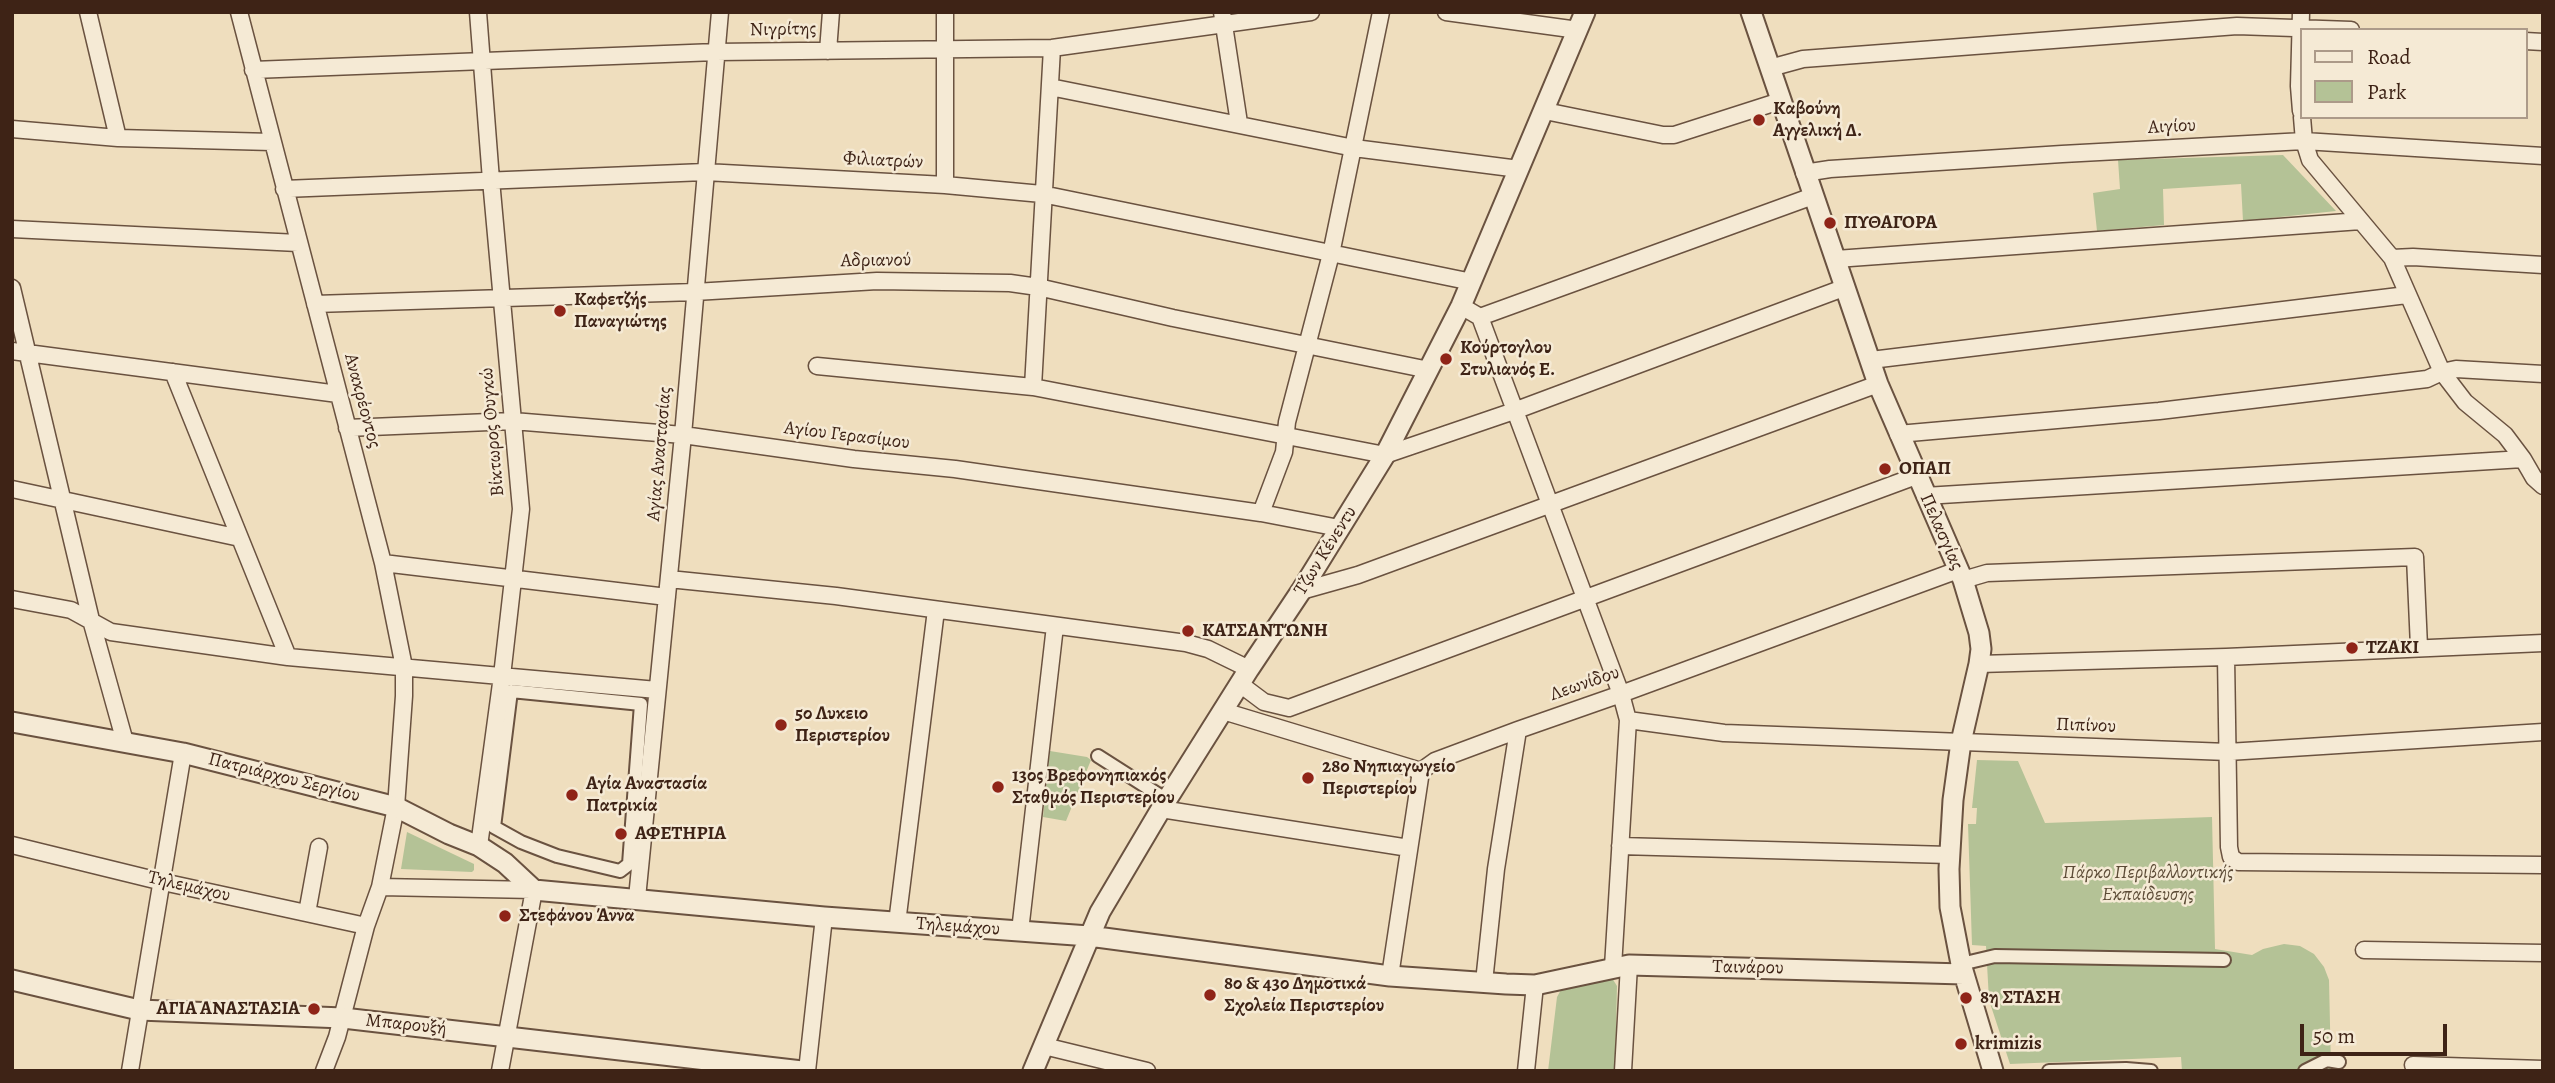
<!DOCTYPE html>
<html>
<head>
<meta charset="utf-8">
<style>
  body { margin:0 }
  #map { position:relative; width:2555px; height:1083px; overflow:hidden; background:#efdebe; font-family:Alegreya,serif }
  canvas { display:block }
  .frame { position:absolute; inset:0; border:14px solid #3e2316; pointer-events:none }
  .legend { position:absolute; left:2300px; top:28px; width:228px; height:91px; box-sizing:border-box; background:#f5ead5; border:2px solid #ac9a89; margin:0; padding:9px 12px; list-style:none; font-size:21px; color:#3e2316 }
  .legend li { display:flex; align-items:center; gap:14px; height:35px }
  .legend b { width:35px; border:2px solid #ac9a89 }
  .scale { position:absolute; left:2300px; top:1024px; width:147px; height:32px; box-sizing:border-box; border:4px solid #3e2316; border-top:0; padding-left:9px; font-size:21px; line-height:24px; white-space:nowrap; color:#3e2316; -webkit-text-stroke:5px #f5ead5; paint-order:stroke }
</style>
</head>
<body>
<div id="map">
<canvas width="2555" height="1083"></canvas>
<div class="frame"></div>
<ul class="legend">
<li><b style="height:9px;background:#f5ead5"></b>Road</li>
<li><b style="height:19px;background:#b4c296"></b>Park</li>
</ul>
<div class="scale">50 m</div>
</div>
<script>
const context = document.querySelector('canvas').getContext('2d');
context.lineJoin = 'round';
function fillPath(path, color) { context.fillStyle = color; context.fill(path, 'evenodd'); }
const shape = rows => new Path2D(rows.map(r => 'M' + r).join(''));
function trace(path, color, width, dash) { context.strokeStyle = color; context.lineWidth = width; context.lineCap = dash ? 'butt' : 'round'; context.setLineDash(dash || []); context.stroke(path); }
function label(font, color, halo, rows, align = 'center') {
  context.font = font + ' Alegreya,serif'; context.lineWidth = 5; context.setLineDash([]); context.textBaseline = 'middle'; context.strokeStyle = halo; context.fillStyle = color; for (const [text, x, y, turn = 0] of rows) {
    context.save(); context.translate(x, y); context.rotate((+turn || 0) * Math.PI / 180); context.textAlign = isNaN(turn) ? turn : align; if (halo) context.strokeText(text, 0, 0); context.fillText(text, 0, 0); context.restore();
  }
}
fillPath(shape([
  [2283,155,2336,211,2243,221,2241,184,2163,189,2164,225,2097,231,2093,193,2120,189,2118,160],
  [1050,751,1087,757,1091,760,1066,821,1043,817],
  [1977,760,2018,761,2045,823,2212,817,2215,949,2252,955,2263,949,2284,944,2300,946,2314,954,2324,967,2329,980,2331,1069,2353,1071,2182,1071,2181,1057,2010,1064,1989,1000,1986,946,1972,945,1968,824,1976,824,1977,808,1972,808],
  [407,832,474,864,474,870,472,872,401,869],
  [1612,978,1617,986,1615,1071,1548,1071,1557,997,1562,988]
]), '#b4c296');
const pedestrian = shape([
  [511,691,641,704,629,864,620,871,557,856,521,842,494,827,511,691],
  [1098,756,1167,800],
  [1961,964,1995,956,2224,960],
  [2049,1071,2126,1069,2151,1071],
  [2305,1071,2327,1060,2339,1062]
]);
const minor = shape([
  [88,12,118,138],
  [239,12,383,563,404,667,404,696,396,807,380,887,366,926,337,1037,324,1071],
  [478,12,491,180,521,509,502,676,479,846],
  [1222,12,1239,123],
  [1446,12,1578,30],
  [2301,12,2299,86,2301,111],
  [2525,41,2543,42],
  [828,51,831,12],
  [1770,68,1803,59,2237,26,2351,30],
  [253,70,716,52,1052,48,1311,12],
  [1050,87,1354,148,1519,169],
  [1545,111,1663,135,1674,135,1780,101],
  [2302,117,2304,141,2310,160,2392,258,2442,372,2465,402,2505,435,2523,459],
  [12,129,118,138,272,142],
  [1804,173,1830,169,2062,154,2304,141,2543,156],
  [945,185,945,12],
  [284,189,705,172,945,185,1042,194,1472,282],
  [12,229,298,243],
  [2392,258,2413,257,2543,265],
  [1836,259,2361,221],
  [12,288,91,620,125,742],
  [315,304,695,292,877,281,1010,283,1038,287,1173,318,1429,370],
  [1461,306,1480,317,1621,694,1628,720,1613,967],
  [1480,317,1813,196],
  [12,351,338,394],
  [1871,360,2407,295],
  [817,366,1033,387,1385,455,1514,411,1846,287],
  [173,372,288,657],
  [1033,387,1052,48],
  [347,428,513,421,683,435,854,459,955,469,1261,513,1339,528],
  [1898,434,2159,411,2427,379,2442,372,2456,369,2543,374],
  [12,489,240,538],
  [1925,496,2523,459,2534,478,2543,486],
  [1261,513,1284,452,1287,422,1331,254,1381,12],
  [383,563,667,597],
  [669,579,836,596,1186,643,1208,649,1249,669],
  [1963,580,1987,573,2415,557,2419,647],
  [1301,591,1358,575,1878,384],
  [12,599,71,610,111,632,288,657,657,690],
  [2226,657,2229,847,2231,857,2238,862,2543,865],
  [1979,664,2226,657,2543,643],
  [1240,684,1264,702,1289,708,1916,476],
  [1223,711,1421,771],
  [1628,720,1724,733,2228,752,2543,732],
  [1421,771,1435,761,1518,730,1621,694,1958,570],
  [1161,809,1409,848],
  [12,845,163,882,366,926],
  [1620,846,1949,855],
  [380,887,534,890,500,1071],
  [637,898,683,435,720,12],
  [307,913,319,847],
  [897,923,936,610],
  [1020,931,1055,626],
  [2364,950,2543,953],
  [1390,976,1421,771],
  [1484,982,1496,869,1518,730],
  [1044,1046,1147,1071],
  [2413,1065,2543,1069],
  [130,1071,183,753],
  [807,1071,824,917],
  [1526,1071,1535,985],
  [1623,1071,1629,965]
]);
const tertiary = shape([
  [1751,12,1878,384,1963,580,1979,633,1981,649,1979,664,1961,742,1953,800,1949,869,1950,907,1961,964,1993,1071],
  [12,722,183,753,396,807,449,834,479,846,505,863,534,890,824,917,1089,936,1390,976,1506,984,1535,985,1629,965,1964,974],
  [12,980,139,1010,343,1018,802,1071],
  [1033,1071,1100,912,1161,809,1249,669,1301,591,1385,455,1461,306,1585,12]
]);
trace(pedestrian, '#6a5240', 16);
trace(minor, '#6a5240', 19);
trace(tertiary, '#6a5240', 23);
trace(pedestrian, '#f5ead5', 12);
trace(minor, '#f5ead5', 16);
trace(tertiary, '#f5ead5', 19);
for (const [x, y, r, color] of [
  [1759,120,7,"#8f2418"],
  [1830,223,7,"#8f2418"],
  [560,311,7,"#8f2418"],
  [1446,359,7,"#8f2418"],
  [1885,469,7,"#8f2418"],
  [1188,631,7,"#8f2418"],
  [2352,648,7,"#8f2418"],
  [781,725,7,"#8f2418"],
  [1308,778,7,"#8f2418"],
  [998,787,7,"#8f2418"],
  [572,795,7,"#8f2418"],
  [621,834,7,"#8f2418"],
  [505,916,7,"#8f2418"],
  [1210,995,7,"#8f2418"],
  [1966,998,7,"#8f2418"],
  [314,1009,7,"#8f2418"],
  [1961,1044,7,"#8f2418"]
]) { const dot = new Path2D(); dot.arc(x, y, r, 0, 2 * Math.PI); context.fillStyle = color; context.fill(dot); trace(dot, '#f5ead5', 2.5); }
label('19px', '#3e2316', '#f5ead5', [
  ["Νιγρίτης",783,30,-1],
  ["Αιγίου",2172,127,-3],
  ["Φιλιατρών",883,161,3],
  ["Αδριανού",876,261,-1],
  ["Ανακρέοντος",362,401,75],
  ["Βίκτωρος Ουγκώ",493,432,-95],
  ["Αγίου Γερασίμου",847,436,7],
  ["Αγίας Αναστασίας",660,454,-85],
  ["Πελασγίας",1941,532,66],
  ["Τζων Κένεντυ",1326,551,-58],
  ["Λεωνίδου",1585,684,-19],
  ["Πιπίνου",2086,726,2],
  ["Πατριάρχου Σεργίου",284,778,14],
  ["Τηλεμάχου",189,887,13],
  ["Τηλεμάχου",958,927,4],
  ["Ταινάρου",1748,968,1],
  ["Μπαρουξή",406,1025,6]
]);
label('bold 19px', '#3e2316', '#f5ead5', [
  ["Καβούνη",1773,109],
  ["Αγγελική Δ.",1773,131],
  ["ΠΥΘΑΓΟΡΑ",1844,223],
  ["Καφετζής",574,300],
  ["Παναγιώτης",574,322],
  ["Κούρτογλου",1460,348],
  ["Στυλιανός Ε.",1460,370],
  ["ΟΠΑΠ",1899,469],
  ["ΚΑΤΣΑΝΤΏΝΗ",1202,631],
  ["ΤΖΑΚΙ",2366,648],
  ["5ο Λυκειο",795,714],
  ["Περιστερίου",795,736],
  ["28ο Νηπιαγωγείο",1322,767],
  ["Περιστερίου",1322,789],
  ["13ος Βρεφονηπιακός",1012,776],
  ["Σταθμός Περιστερίου",1012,798],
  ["Αγία Αναστασία",586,784],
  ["Πατρικία",586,806],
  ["ΑΦΕΤΗΡΙΑ",635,834],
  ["Στεφάνου Άννα",519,916],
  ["8ο & 43ο Δημοτικά",1224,984],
  ["Σχολεία Περιστερίου",1224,1006],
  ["8η ΣΤΑΣΗ",1980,998],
  ["ΑΓΙΑ ΑΝΑΣΤΑΣΙΑ",300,1009,"right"],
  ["krimizis",1975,1044]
], 'left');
label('italic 19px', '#5c4b36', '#f5ead5', [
  ["Πάρκο Περιβαλλοντικής",2148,873],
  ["Εκπαίδευσης",2148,895]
]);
</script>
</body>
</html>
